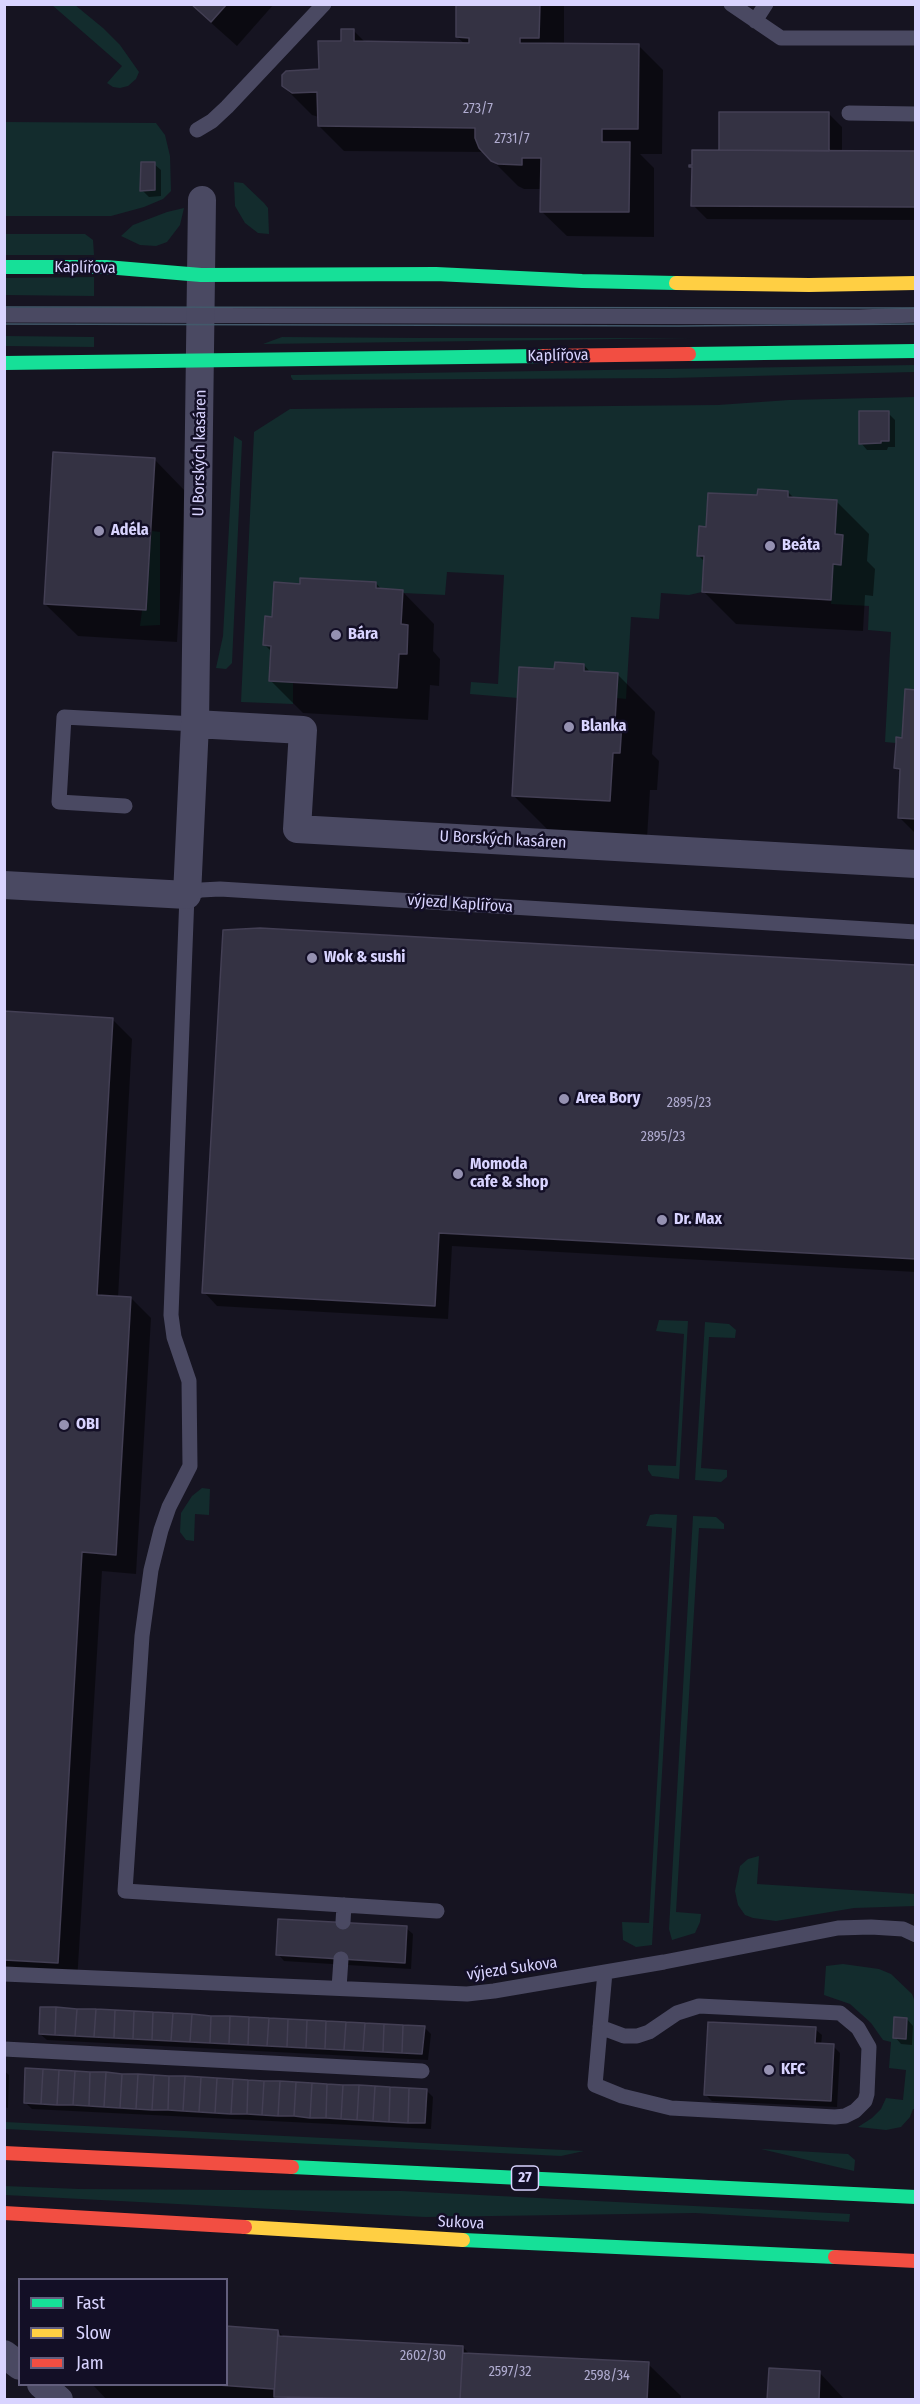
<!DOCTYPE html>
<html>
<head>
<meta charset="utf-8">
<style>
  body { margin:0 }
  #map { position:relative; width:920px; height:2404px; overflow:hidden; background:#161421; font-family:"Fira Sans Condensed",sans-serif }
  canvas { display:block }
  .frame { position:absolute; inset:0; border:6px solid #d9d4ff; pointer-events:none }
  .legend { position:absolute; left:18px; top:2278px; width:210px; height:108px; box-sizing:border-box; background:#130f26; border:2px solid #625e7d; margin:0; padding:8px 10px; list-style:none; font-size:18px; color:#d9d4ff }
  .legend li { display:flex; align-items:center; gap:12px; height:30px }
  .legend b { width:30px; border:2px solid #625e7d }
</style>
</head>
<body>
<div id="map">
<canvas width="920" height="2404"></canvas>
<div class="frame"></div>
<ul class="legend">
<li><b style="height:8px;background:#16e098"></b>Fast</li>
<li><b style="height:8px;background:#ffcf43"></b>Slow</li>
<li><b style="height:8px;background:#f24e42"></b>Jam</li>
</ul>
</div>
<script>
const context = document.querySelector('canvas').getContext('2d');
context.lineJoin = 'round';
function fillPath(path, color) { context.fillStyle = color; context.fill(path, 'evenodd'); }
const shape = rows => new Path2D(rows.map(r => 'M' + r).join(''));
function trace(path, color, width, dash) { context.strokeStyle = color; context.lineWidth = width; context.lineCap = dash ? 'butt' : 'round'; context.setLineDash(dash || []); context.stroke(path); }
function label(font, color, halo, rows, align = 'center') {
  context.font = font + ' "Fira Sans Condensed",sans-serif'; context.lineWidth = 5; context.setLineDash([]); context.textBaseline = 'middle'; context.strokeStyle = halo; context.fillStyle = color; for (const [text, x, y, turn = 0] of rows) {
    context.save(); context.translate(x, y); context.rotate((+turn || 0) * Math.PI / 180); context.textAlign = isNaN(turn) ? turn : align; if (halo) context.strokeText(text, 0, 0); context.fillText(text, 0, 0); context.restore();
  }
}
fillPath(shape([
  [52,5,75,5,103,28,120,45,139,72,136,79,128,86,120,88,113,87,107,83,122,66],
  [5,122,156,123,165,135,170,156,171,191,163,199,144,207,111,216,5,216],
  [234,182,243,183,264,203,268,208,269,234,258,233,245,223,235,206],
  [184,208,180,225,167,242,156,246,140,245,121,236,133,225,167,212],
  [4,234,85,234,93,240,94,255,5,255],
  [94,277,94,296,5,295,5,278],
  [5,336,94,337,94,347,5,346],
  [282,337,421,338,692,338,263,344],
  [916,365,915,372,670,378,302,380,293,380,291,377,291,375],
  [915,397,915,690,905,689,902,738,896,738,896,743,885,742,891,632,868,630,869,606,831,604,833,564,841,564,843,535,835,534,788,497,788,491,758,489,757,495,709,493,706,527,699,527,697,556,704,556,702,592,689,595,661,593,659,619,631,617,626,699,616,698,618,673,584,671,584,664,555,662,554,669,520,667,518,698,470,694,471,682,498,684,504,575,447,572,445,595,403,593,402,590,376,588,376,582,301,578,300,584,275,583,272,617,265,617,263,645,271,646,269,681,293,682,293,704,241,702,254,432,290,409,718,405,789,400],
  [234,436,242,441,232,663,226,669,216,668,223,636],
  [152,531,160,532,160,625,140,626],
  [659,1320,688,1321,679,1479,652,1476,648,1470,648,1465,676,1466,684,1334,656,1331],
  [705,1322,729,1324,736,1330,735,1338,709,1337,701,1468,727,1470,727,1477,721,1482,695,1480],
  [202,1488,210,1489,209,1515,195,1514,194,1541,186,1540,180,1532,181,1513,192,1496],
  [656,1514,677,1515,652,1945,636,1947,623,1940,622,1922,649,1923,672,1528,646,1526,650,1515],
  [693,1516,716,1517,724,1524,724,1529,699,1528,676,1912,701,1914,700,1922,695,1933,672,1940,669,1929],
  [759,1856,757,1884,915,1894,915,1906,854,1908,776,1921,753,1918,745,1915,738,1905,735,1891,740,1866,748,1859],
  [843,1964,879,1969,891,1974,912,1994,916,2005,915,2109,913,2109,910,2117,901,2127,886,2130,858,2127,872,2118,881,2109,886,2098,903,2100,906,2070,889,2068,891,2042,883,2040,871,2023,850,2004,824,1995,826,1966],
  [4,2122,5,2122,584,2151,561,2156,5,2129],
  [761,2149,848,2154,855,2160,854,2171],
  [4,2186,79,2189,402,2191,850,2214,849,2222,695,2213,425,2217,5,2195]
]), '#132c2d');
fillPath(shape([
  [190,4,274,4,237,46],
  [457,4,564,4,564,45,638,45,663,70,662,154,640,154,654,168,654,237,567,236,541,211,542,189,524,189,518,186,484,152,344,151,319,126,319,117,312,115,286,89,282,81,320,70,353,30,366,43,465,44,457,37],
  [720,113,828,113,842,127,842,152,916,153,916,220,707,219,693,205,720,151],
  [154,164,161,170,161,196,149,197,142,190],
  [888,413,895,420,895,447,888,447,887,450,867,450,861,443],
  [154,459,186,492,177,642,78,636,45,604],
  [788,492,795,499,836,501,869,534,867,561,875,569,873,596,865,595,863,631,736,624,704,592,705,562,699,556,708,528,759,497],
  [376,583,382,590,402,591,434,624,433,651,440,659,439,686,430,685,428,720,303,713,270,680,272,652,265,645,274,619,302,586],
  [584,665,591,673,617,674,655,712,652,754,659,761,657,790,650,790,647,838,551,833,513,795,556,671],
  [916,691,916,834,899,817,902,774,896,768],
  [916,966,916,1272,452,1246,448,1319,217,1306,204,1292],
  [4,1013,112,1019,132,1039,118,1298,131,1298,151,1318,136,1574,102,1571,77,1982,4,1978],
  [406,1928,413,1934,411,1969,284,1961,278,1954],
  [907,2019,913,2026,912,2045,901,2044,895,2037],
  [424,2027,431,2034,428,2060,47,2040,40,2034],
  [815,2029,822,2035,821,2045,833,2046,840,2053,837,2107,712,2101,705,2094],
  [4,2071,9,2075,8,2108,4,2107],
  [426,2090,433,2097,431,2129,32,2109,25,2102],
  [278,2331,285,2338,463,2347,470,2355,648,2364,681,2396,680,2400,107,2400,92,2384,226,2384],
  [819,2372,845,2400,769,2400]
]), '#0007');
const building = shape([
  [191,4,227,4,211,22,191,4],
  [456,4,540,4,539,38,520,38,520,43,639,44,638,129,602,129,602,142,630,142,629,212,540,212,541,158,522,158,522,165,498,164,491,161,479,148,475,138,475,128,318,126,317,92,292,93,282,86,282,75,286,71,319,69,318,41,341,41,341,29,354,29,354,41,469,43,469,38,456,37,456,4],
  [719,112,829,112,829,151,719,150,719,112],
  [692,150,916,151,916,207,691,206,692,167,689,167,689,165,692,165,692,150],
  [141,162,155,162,155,190,140,191,141,162],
  [859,411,889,411,889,441,881,441,881,443,859,444,859,411],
  [53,452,155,458,146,610,44,604,53,452],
  [758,489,788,491,788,497,837,500,835,534,843,535,841,565,833,564,831,600,702,592,704,556,697,556,699,526,706,527,708,493,757,495,758,489],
  [300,578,376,582,376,588,403,590,401,624,408,625,407,654,399,654,397,688,269,681,271,646,263,645,265,616,272,617,274,582,300,584,300,578],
  [555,662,584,664,584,671,618,673,615,721,622,722,620,753,613,753,610,801,512,796,519,667,554,669,555,662],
  [905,689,916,690,916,819,898,818,900,769,894,768,896,743,896,737,902,738,905,689],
  [260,928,916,965,916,1259,439,1233,435,1306,202,1293,223,930,260,928],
  [4,1011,113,1018,97,1295,131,1297,116,1555,82,1552,58,1963,4,1960,4,1011],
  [278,1919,407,1926,405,1963,276,1955,278,1919],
  [40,2007,56,2007,55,2035,39,2034,40,2007],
  [56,2007,77,2009,75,2036,55,2035,56,2007],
  [77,2009,96,2009,94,2037,75,2036,77,2009],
  [96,2009,115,2010,114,2038,94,2037,96,2009],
  [115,2010,134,2011,133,2039,114,2038,115,2010],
  [134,2011,153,2012,152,2040,133,2039,134,2011],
  [153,2012,173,2013,171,2041,152,2040,153,2012],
  [173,2013,192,2014,190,2042,171,2041,173,2013],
  [192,2014,211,2016,210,2043,190,2042,192,2014],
  [211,2016,230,2016,229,2044,210,2043,211,2016],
  [230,2016,249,2017,248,2045,229,2044,230,2016],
  [249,2017,269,2018,267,2046,248,2045,249,2017],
  [894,2017,907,2018,906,2039,893,2038,894,2017],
  [269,2018,288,2019,287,2047,267,2046,269,2018],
  [288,2019,307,2020,306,2048,287,2047,288,2019],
  [307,2020,326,2021,325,2049,306,2048,307,2020],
  [326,2021,346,2022,344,2050,325,2049,326,2021],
  [346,2022,365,2023,363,2051,344,2050,346,2022],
  [708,2022,816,2027,815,2043,834,2044,831,2101,704,2095,708,2022],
  [365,2023,384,2024,383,2052,363,2051,365,2023],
  [384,2024,403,2025,402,2053,383,2052,384,2024],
  [403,2025,425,2026,422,2054,402,2053,403,2025],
  [25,2068,43,2069,41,2104,24,2103,25,2068],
  [43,2069,59,2070,57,2105,41,2104,43,2069],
  [59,2070,75,2071,73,2105,57,2105,59,2070],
  [75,2071,90,2072,89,2106,73,2105,75,2071],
  [90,2072,106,2072,104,2107,89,2106,90,2072],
  [106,2072,122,2074,120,2108,104,2107,106,2072],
  [122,2074,138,2074,136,2109,120,2108,122,2074],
  [138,2074,154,2075,152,2110,136,2109,138,2074],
  [154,2075,169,2076,168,2110,152,2110,154,2075],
  [169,2076,185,2076,183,2111,168,2110,169,2076],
  [185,2076,201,2077,199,2112,183,2111,185,2076],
  [201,2077,217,2078,215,2113,199,2112,201,2077],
  [217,2078,233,2079,231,2114,215,2113,217,2078],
  [233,2079,248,2080,247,2114,231,2114,233,2079],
  [248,2080,264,2081,262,2115,247,2114,248,2080],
  [264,2081,280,2081,278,2116,262,2115,264,2081],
  [280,2081,296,2082,294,2116,278,2116,280,2081],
  [296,2082,312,2083,310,2118,294,2116,296,2082],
  [312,2083,327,2084,326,2118,310,2118,312,2083],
  [327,2084,343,2085,341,2119,326,2118,327,2084],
  [343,2085,359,2085,357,2120,341,2119,343,2085],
  [359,2085,375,2086,373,2121,357,2120,359,2085],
  [375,2086,390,2087,389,2122,373,2121,375,2086],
  [390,2087,409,2088,408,2123,389,2122,390,2087],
  [409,2088,427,2089,425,2123,408,2123,409,2088],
  [226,2326,278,2330,274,2397,274,2389,204,2384,226,2384,226,2326],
  [278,2330,279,2336,463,2346,460,2400,274,2397,278,2330],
  [463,2346,463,2353,649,2362,647,2400,460,2400,463,2346],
  [769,2368,820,2371,819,2400,767,2400,769,2368]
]);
fillPath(building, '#343243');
trace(building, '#433f54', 1.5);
trace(shape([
  [731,4,781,38,916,38],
  [755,21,766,4],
  [849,113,916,114],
  [197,130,212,121,227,107,324,4],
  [4,315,859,317,916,315],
  [125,806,59,802,64,717,195,724],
  [437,1911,125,1891,142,1636,151,1570,161,1530,169,1507,190,1466,189,1381,174,1337,171,1315,187,895,201,890,220,889,916,932],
  [343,1922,344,1905],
  [4,1974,467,1994,494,1991,664,1962,838,1928,871,1927,903,1929,916,1935],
  [339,1988,341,1959],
  [600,2027,624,2036,637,2036,649,2032,677,2013,699,2006,840,2013,858,2028,869,2047,867,2094,865,2101,855,2111,845,2116,835,2117,671,2108,622,2096,595,2085,605,1972],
  [4,2049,422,2071]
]), '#4a4962', 15);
trace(shape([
  [195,724,303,730,297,829,916,864],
  [4,885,187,895,195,724,202,200],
  [4,2354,20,2366],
  [41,2384,59,2400]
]), '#4a4962', 28);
trace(shape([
  [4,267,106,267,201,275,436,274,582,281,676,283],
  [689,354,916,351],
  [4,363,543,356],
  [292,2167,916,2197],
  [463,2240,835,2257]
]), '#16e098', 14);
trace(shape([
  [676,283,809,285,916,283],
  [245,2227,463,2240]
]), '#ffcf43', 14);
trace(shape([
  [543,356,689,354],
  [4,2153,292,2167],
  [4,2213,245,2227],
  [835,2257,916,2261]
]), '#f24e42', 14);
trace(shape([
  [4,307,916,308],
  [4,324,679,326,916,324]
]), '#43596b', 1.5);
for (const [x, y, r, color] of [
  [99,531,6,"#9591b1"],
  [770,546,6,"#9591b1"],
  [336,635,6,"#9591b1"],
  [569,727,6,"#9591b1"],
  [312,958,6,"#9591b1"],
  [564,1099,6,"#9591b1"],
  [458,1174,6,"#9591b1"],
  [662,1220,6,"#9591b1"],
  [64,1425,6,"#9591b1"],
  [769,2070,6,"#9591b1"]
]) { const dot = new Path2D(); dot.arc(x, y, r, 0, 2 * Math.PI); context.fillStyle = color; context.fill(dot); trace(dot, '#130f26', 2); }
label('14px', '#b0acd0', null, [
  ["273/7",478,109],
  ["2731/7",512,139],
  ["2895/23",689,1103],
  ["2895/23",663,1137],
  ["2602/30",423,2356],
  ["2597/32",510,2372],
  ["2598/34",607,2376]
]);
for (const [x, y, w] of [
  [525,2178,27]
]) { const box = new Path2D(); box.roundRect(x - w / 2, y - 12, w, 24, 4.5); context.fillStyle = '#130f26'; context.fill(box); trace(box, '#d9d4ff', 1.5); }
label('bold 15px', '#d9d4ff', null, [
  ["27",525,2178]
]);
label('16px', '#d9d4ff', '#130f26', [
  ["Kaplířova",85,268,1],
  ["Kaplířova",558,356,-1],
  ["U Borských kasáren",200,453,-89],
  ["U Borských kasáren",503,840,3],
  ["výjezd Kaplířova",460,904,4],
  ["výjezd Sukova",512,1969,-8],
  ["Sukova",461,2223,3]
]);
label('bold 16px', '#d9d4ff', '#130f26', [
  ["Adéla",111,531],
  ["Beáta",782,546],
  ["Bára",348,635],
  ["Blanka",581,727],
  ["Wok & sushi",324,958],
  ["Area Bory",576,1099],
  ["Momoda",470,1165],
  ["cafe & shop",470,1183],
  ["Dr. Max",674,1220],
  ["OBI",76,1425],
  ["KFC",781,2070]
], 'left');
</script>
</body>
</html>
